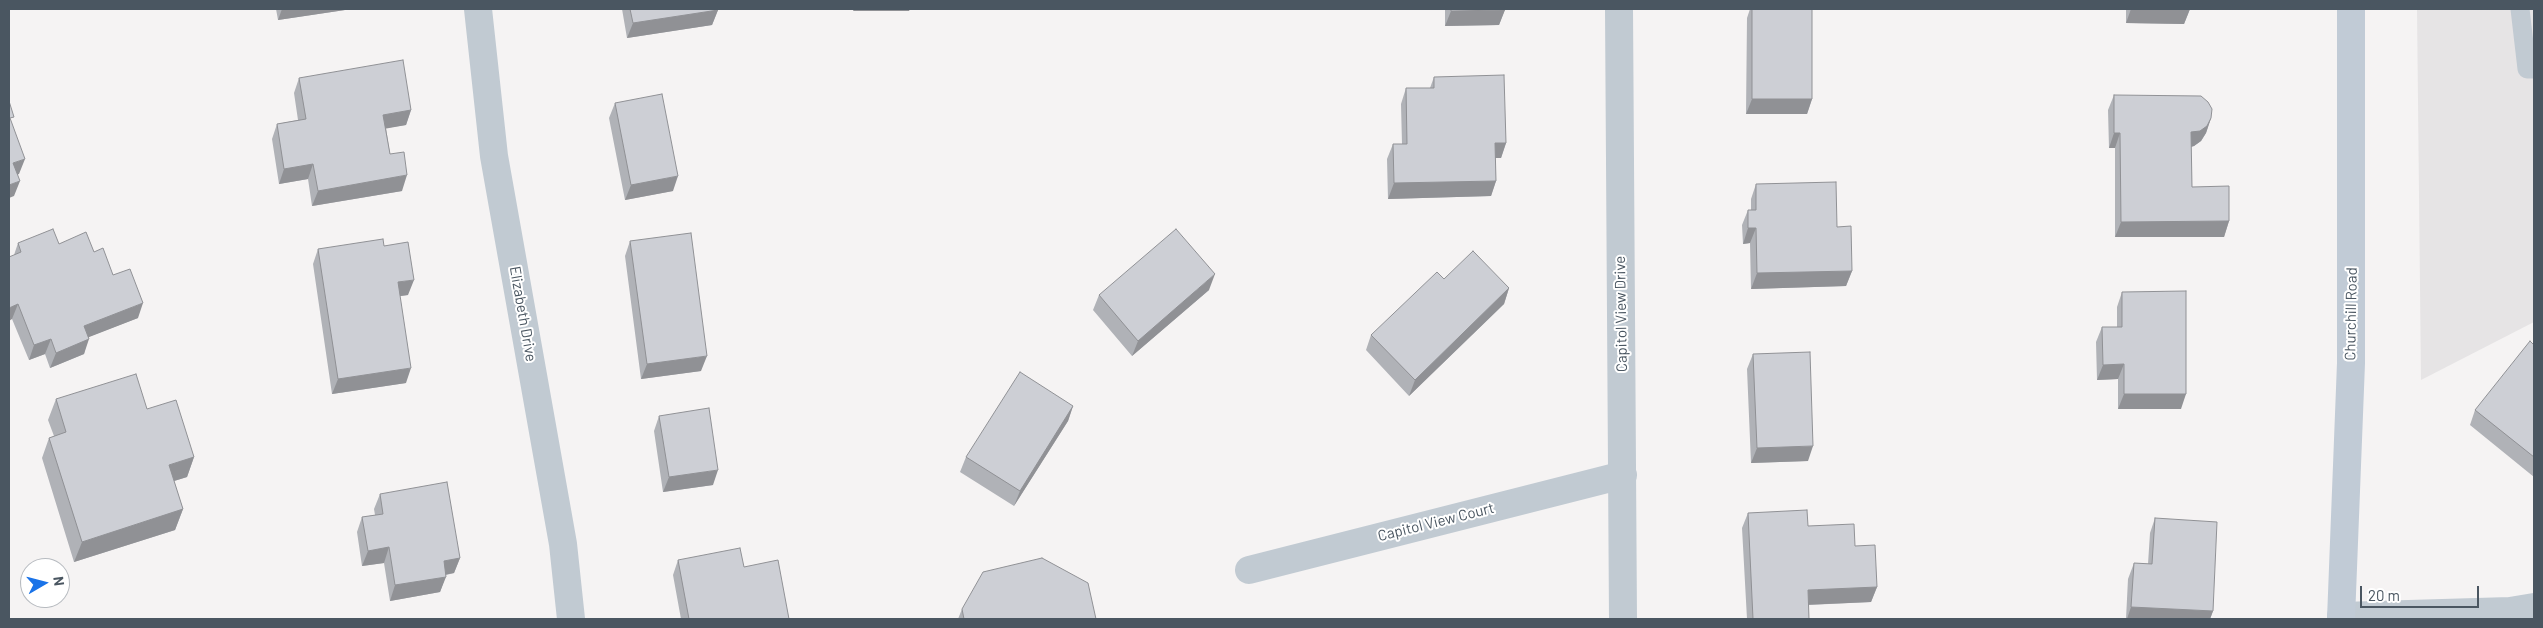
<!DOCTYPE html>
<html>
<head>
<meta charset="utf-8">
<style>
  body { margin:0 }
  #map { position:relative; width:2543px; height:628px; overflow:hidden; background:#f5f3f3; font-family:Barlow,sans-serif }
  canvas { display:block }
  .frame { position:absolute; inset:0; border:10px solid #4a5661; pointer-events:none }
  .north { position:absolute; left:20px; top:558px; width:50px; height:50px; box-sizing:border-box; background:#fff; border:1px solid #b7bbc0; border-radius:50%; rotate:82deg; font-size:14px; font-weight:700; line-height:20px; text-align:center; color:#4a5661 }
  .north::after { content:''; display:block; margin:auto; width:18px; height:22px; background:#1a73e8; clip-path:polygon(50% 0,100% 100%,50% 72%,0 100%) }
  .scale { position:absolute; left:2360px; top:586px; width:119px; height:22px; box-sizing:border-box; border:2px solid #4a5661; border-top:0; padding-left:6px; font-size:15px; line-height:18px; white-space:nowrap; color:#4a5661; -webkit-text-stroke:4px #fff; paint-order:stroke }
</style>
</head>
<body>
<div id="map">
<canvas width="2543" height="628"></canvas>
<div class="frame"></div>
<div class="north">N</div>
<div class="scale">20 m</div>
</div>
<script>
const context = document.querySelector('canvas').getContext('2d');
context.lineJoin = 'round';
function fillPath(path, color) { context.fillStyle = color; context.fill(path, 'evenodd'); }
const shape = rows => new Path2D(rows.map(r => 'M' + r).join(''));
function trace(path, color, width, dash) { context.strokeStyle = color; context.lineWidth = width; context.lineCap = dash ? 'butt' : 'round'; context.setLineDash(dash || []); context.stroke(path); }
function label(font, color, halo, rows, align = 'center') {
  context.font = font + ' Barlow,sans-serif'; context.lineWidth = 4; context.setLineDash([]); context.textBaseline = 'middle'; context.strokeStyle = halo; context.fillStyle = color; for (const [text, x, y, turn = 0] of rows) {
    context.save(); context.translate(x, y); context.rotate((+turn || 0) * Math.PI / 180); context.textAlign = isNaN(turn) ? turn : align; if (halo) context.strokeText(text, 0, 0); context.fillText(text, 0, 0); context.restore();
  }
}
fillPath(shape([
  [2417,9,2534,9,2534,322,2421,380]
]), '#e6e4e5');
trace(shape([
  [2520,9,2527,69,2534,69]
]), '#c1cad2', 19);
trace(shape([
  [478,9,494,156,563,544,571,619],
  [1619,9,1623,619],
  [1249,570,1623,475],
  [2341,616,2510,611,2534,607]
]), '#c1cad2', 28);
trace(shape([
  [2341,619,2351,363,2351,9]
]), '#c1cbd6', 28);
fillPath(shape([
  [276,9,345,9,345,10,278,20],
  [622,9,718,9,718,10,712,25,627,38],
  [1445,9,1505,9,1499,25,1445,26],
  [1750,9,1812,9,1812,99,1807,114,1746,114,1747,18],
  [2126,9,2190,9,2184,24,2126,23],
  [1434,77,1506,143,1501,158,1495,158,1496,181,1491,196,1388,199,1387,159,1393,144,1402,144,1401,104,1406,88,1430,88],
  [299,78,411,110,406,125,386,128,390,154,402,191,312,206,308,179,279,184,272,139,277,124,298,120,294,93],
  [2114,95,2211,118,2206,133,2201,141,2194,146,2191,147,2192,187,2229,221,2224,237,2115,237,2115,148,2109,148,2108,110],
  [615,103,673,191,625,200,609,118],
  [1756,184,1837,227,1852,271,1846,286,1751,289,1750,243,1743,244,1742,225,1748,210,1751,210,1751,199],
  [630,241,701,371,641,379,625,256],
  [18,243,59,244,94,252,113,275,138,318,88,337,84,354,50,368,45,354,29,360,12,319,14,255],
  [384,246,408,295,400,296,406,383,332,394,313,264,318,249],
  [1444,279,1509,288,1504,304,1409,396,1366,350,1371,335],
  [1209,290,1132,356,1093,310,1099,295],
  [2122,292,2181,409,2118,409,2118,379,2097,380,2096,342,2102,327,2117,327,2117,307],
  [2534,345,2534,477,2470,425,2475,410],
  [1753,354,1808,461,1751,463,1747,369],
  [56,399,147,409,194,457,187,477,174,481,183,509,175,530,74,562,42,458,49,438,54,436,48,420],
  [1073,406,1068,421,1014,506,960,472,966,457],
  [659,416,713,485,663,492,654,431],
  [380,494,460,558,454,573,446,575,440,592,390,601,384,563,362,566,357,532,362,517,375,515,374,509],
  [1748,513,1808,526,1855,546,1877,587,1871,602,1808,605,1809,619,1747,619,1742,528],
  [2155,518,2213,611,2210,619,2126,619,2128,579,2134,563,2148,564,2150,533],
  [678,560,744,567,789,619,681,619,673,575],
  [962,609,1096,619,958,619]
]), '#b0b2b7');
fillPath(shape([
  [282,9,345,9,345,10,278,20],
  [854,9,910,9,909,11,853,11],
  [2131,9,2190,9,2184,24,2126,23],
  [718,10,712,25,627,38,633,23],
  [1505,10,1499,25,1445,26,1451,11],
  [1752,99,1812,99,1807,114,1746,114],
  [411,110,406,125,378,130,383,115],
  [2211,118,2206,133,2201,141,2194,146,2186,148,2191,132],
  [2114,133,2120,133,2115,148,2109,148],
  [1495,143,1506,143,1501,158,1489,158],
  [25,159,19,174,9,178,13,163],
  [313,164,308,179,279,184,284,169],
  [407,175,402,191,312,206,318,191],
  [678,176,673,191,625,200,631,185],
  [20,181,14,196,9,198,9,185],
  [1496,181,1491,196,1388,199,1394,183],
  [2229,221,2224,237,2115,237,2121,222],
  [1748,228,1756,228,1750,243,1743,244],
  [1852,271,1846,286,1751,289,1757,273],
  [1215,274,1209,290,1132,356,1138,341],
  [414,280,408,295,393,297,398,282],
  [1509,288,1504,304,1409,396,1415,380],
  [143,303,138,318,79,341,84,326],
  [18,304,12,319,9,321,9,308],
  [51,339,45,354,29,360,34,345],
  [89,339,84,354,50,368,56,353],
  [707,356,701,371,641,379,647,364],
  [2124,364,2118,379,2097,380,2103,365],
  [411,368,406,383,332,394,338,379],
  [2124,394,2186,394,2181,409,2118,409],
  [1073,406,1068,421,1014,506,1020,491],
  [1813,446,1808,461,1751,463,1757,448],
  [194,457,187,477,161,485,169,465],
  [718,470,713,485,663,492,669,477],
  [183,509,175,530,74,562,82,542],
  [389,547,384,563,362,566,368,551],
  [460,558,454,573,438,576,444,561],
  [446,577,440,592,390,601,395,585],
  [1877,587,1871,602,1802,605,1808,590],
  [2131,607,2213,611,2210,619,2127,619]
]), '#909195');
const building = shape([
  [630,9,718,9,718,10,633,23,630,9],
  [1451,9,1505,9,1505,10,1451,11,1451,9],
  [1752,9,1812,9,1812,99,1752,99,1752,9],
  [403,60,411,110,383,115,390,154,404,152,407,175,318,191,313,164,284,169,277,124,306,119,299,78,403,60],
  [1504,75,1506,143,1495,143,1496,181,1394,183,1393,144,1407,144,1406,88,1434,88,1434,77,1504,75],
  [662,94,678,176,631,185,615,103,662,94],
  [2114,95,2201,96,2208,102,2212,109,2211,118,2207,126,2200,131,2191,132,2192,187,2229,186,2229,221,2121,222,2120,133,2114,133,2114,95],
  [9,101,14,117,10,118,25,159,13,163,20,181,9,185,9,101],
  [1836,182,1837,227,1851,226,1852,271,1757,273,1756,228,1748,228,1748,210,1756,210,1756,184,1836,182],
  [53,229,59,244,86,232,94,252,103,248,113,275,130,269,143,303,84,326,89,339,56,353,51,339,34,345,18,304,9,308,9,257,21,252,18,243,53,229],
  [1176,229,1215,274,1138,341,1099,295,1176,229],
  [691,233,707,356,647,364,630,241,691,233],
  [383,239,384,246,408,242,414,280,398,282,411,368,338,379,318,249,383,239],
  [1473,251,1509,288,1415,380,1371,335,1437,272,1444,279,1473,251],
  [2186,291,2186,394,2124,394,2124,364,2103,365,2102,327,2122,327,2122,292,2186,291],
  [2530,341,2534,345,2534,457,2475,410,2530,341],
  [1810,352,1813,446,1757,448,1753,354,1810,352],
  [1020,372,1073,406,1020,491,966,457,1020,372],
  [136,374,147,409,176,400,194,457,169,465,183,509,82,542,49,438,66,432,56,399,136,374],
  [709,408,718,470,669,477,659,416,709,408],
  [447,482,460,558,444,561,446,577,395,585,389,547,368,551,362,517,383,514,380,494,447,482],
  [1807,510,1808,526,1854,524,1855,546,1875,545,1877,587,1808,590,1809,619,1753,619,1748,513,1807,510],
  [2155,518,2217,522,2213,611,2131,607,2134,563,2152,564,2155,518],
  [740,548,744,567,778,560,789,619,689,619,678,560,740,548],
  [1042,558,1088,583,1096,619,964,619,962,609,983,572,1042,558]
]);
fillPath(building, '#cdcfd5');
trace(building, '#909195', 1);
label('15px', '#4a5661', '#fff', [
  ["Elizabeth Drive",523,314,80],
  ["Capitol View Drive",1621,314,-91],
  ["Churchill Road",2351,314,-89],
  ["Capitol View Court",1436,522,-14]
]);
</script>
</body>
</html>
